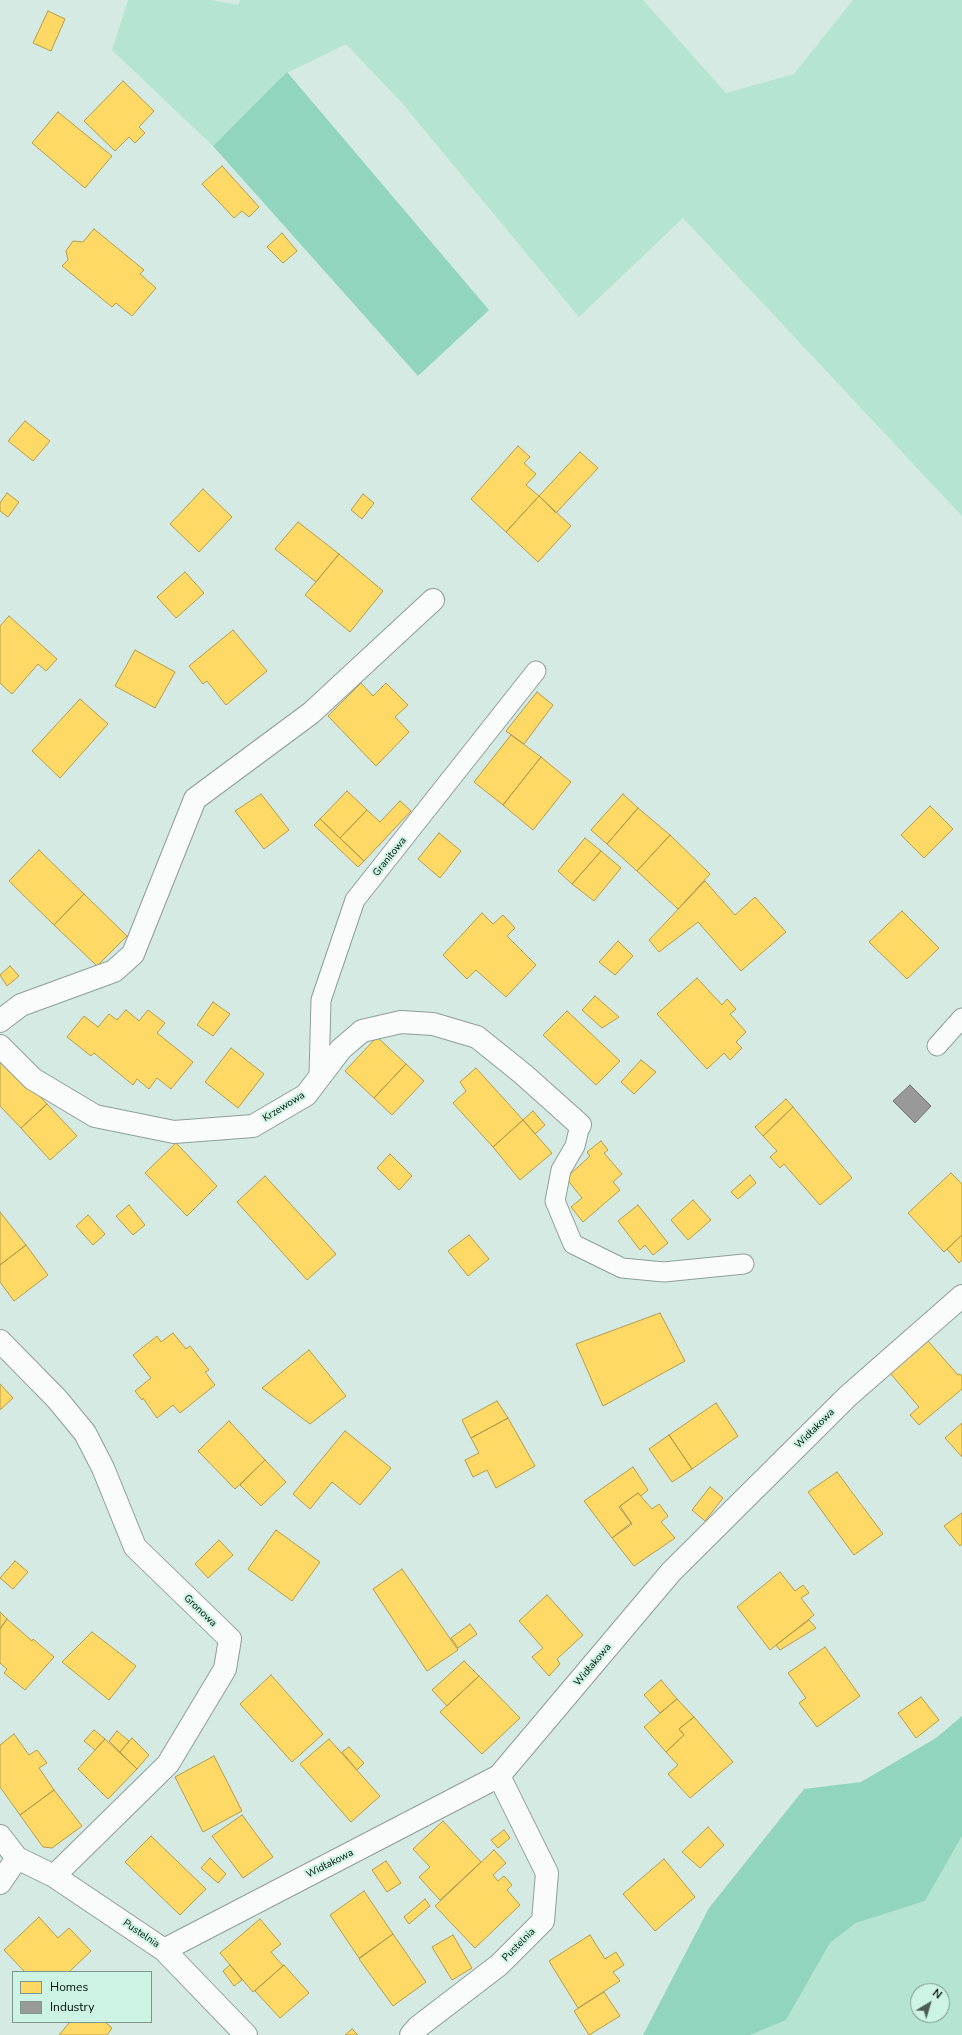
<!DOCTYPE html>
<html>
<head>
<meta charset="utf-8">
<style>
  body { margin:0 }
  #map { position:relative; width:962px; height:2035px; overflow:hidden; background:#d5eae2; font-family:"Nunito Sans",sans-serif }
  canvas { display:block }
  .legend { position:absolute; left:12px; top:1971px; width:140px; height:52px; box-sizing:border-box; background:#ccf3e3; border:1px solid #7c988c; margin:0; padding:5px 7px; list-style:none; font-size:12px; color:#030f0a }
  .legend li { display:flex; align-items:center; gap:8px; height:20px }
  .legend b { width:20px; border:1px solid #7c988c }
  .north { position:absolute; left:910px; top:1983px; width:40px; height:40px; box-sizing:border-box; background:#ccf3e3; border:1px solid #7c988c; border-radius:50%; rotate:38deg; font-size:11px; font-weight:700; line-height:16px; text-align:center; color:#030f0a }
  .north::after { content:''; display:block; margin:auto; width:14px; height:18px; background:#4c5c56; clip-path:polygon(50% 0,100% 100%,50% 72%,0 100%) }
</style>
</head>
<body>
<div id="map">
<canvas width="962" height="2035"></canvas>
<ul class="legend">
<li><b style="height:11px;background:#ffd966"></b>Homes</li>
<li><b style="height:11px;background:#999"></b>Industry</li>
</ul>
<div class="north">N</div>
</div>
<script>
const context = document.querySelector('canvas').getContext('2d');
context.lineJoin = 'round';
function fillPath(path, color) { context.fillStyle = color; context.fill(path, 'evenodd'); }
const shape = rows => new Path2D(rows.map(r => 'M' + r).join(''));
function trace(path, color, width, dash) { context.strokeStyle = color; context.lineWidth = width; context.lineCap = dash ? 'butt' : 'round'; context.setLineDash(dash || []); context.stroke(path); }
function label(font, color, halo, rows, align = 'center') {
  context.font = font + ' "Nunito Sans",sans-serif'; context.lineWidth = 4; context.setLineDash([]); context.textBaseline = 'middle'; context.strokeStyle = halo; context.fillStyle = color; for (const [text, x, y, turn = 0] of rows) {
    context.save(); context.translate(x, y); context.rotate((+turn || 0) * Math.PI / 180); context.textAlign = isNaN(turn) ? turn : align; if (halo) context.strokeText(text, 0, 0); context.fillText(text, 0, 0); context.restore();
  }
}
fillPath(shape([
  [128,0,211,0,238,5,240,0,643,0,726,93,794,74,853,0,962,0,962,516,683,218,579,317,402,103,346,44,287,73,213,146,112,50],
  [962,1836,962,2035,750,2035,786,2020,830,1943,856,1923,925,1901],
  [918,1991,942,1991,942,2015,918,2015]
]), '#b6e4d2');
fillPath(shape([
  [287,72,489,310,418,376,213,146],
  [962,1716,962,1836,925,1901,856,1923,830,1943,786,2020,750,2035,643,2035,709,1908,804,1789,861,1782,936,1738]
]), '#92d5be');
const homes = shape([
  [48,11,65,19,51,51,33,43,48,11],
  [123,81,154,111,139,127,145,133,135,143,129,137,115,151,84,121,123,81],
  [58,112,112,156,85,188,32,143,58,112],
  [222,166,259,207,249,217,242,211,234,218,202,184,222,166],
  [94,229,144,270,140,274,156,288,132,316,116,303,112,307,62,266,68,260,66,251,73,241,83,242,94,229],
  [282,233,297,251,283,263,267,247,282,233],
  [25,421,50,441,33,461,8,441,25,421],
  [518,446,530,457,524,463,536,474,526,485,539,496,506,532,471,499,518,446],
  [580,452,598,468,556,513,539,496,580,452],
  [203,489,232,517,199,552,170,524,203,489],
  [7,493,19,502,8,517,0,511,0,503,7,493],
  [363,494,374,503,362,519,351,510,363,494],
  [539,496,571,526,538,562,506,532,539,496],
  [298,522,339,554,316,582,275,549,298,522],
  [339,554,383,591,350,632,305,595,339,554],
  [185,572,204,593,176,618,157,597,185,572],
  [9,616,57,659,46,671,38,664,12,694,0,683,0,626,9,616],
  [233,630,267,671,226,705,207,681,203,684,189,666,233,630],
  [135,650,175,672,155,708,115,686,135,650],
  [361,683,373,696,386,683,408,705,395,717,409,732,376,766,328,716,361,683],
  [537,692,553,705,524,744,506,731,537,692],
  [80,699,108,724,60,778,32,751,80,699],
  [511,735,541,757,503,805,474,782,511,735],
  [541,757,571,782,533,830,503,805,541,757],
  [347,791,367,810,340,838,320,819,347,791],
  [261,794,289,830,264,849,235,811,261,794],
  [623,794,638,808,607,844,591,830,623,794],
  [400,801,411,811,364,861,340,838,367,810,380,822,400,801],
  [930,806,953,829,924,858,901,835,930,806],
  [638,808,670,835,637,871,607,844,638,808],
  [320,819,364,861,358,867,314,825,320,819],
  [439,833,461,851,440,878,418,859,439,833],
  [670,835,710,874,678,909,637,871,670,835],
  [585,838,601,851,572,884,558,871,585,838],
  [39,850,84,894,54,925,9,881,39,850],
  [601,851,621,868,594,901,572,884,601,851],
  [705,881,735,915,755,897,786,932,741,971,698,922,659,952,649,940,705,881],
  [84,894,127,936,97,966,54,925,84,894],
  [902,911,939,948,907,979,869,942,902,911],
  [482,913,493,924,503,915,515,928,507,936,536,965,506,997,476,970,467,979,443,955,482,913],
  [618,941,633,956,615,975,599,962,618,941],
  [10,966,19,976,7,986,0,975,10,966],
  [697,978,722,1005,727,999,736,1009,730,1014,746,1032,736,1042,742,1048,730,1060,724,1053,707,1069,657,1014,697,978],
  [595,996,619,1017,602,1028,582,1010,595,996],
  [213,1002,230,1014,213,1036,197,1025,213,1002],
  [126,1010,139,1021,148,1010,165,1023,157,1033,193,1062,171,1089,157,1078,149,1089,137,1079,133,1085,94,1053,91,1056,67,1037,84,1016,98,1027,109,1014,117,1020,126,1010],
  [567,1011,620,1061,596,1085,543,1035,567,1011],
  [377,1037,406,1064,374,1098,345,1071,377,1037],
  [231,1048,264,1074,238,1108,205,1082,231,1048],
  [0,1054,47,1104,21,1128,0,1106,0,1054],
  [641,1060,656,1072,634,1094,621,1082,641,1060],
  [406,1064,424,1081,392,1115,374,1098,406,1064],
  [476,1068,523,1120,493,1147,453,1103,466,1091,460,1082,476,1068],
  [786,1099,793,1107,763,1136,755,1127,786,1099],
  [47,1104,77,1136,50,1160,21,1128,47,1104],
  [793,1107,852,1178,820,1205,784,1164,780,1168,770,1157,777,1151,763,1136,793,1107],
  [533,1111,545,1125,535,1134,523,1120,533,1111],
  [523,1120,552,1153,520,1180,493,1147,523,1120],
  [601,1141,608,1150,604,1153,622,1174,613,1182,620,1190,583,1222,571,1207,582,1198,566,1178,590,1156,587,1152,601,1141],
  [176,1143,217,1186,187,1216,145,1173,176,1143],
  [390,1154,412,1176,399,1190,377,1168,390,1154],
  [951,1173,962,1184,962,1235,944,1252,908,1213,951,1173],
  [750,1175,756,1183,738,1199,731,1192,750,1175],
  [265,1176,336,1254,307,1280,237,1202,265,1176],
  [693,1200,711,1220,688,1240,671,1220,693,1200],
  [129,1205,145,1225,133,1235,116,1216,129,1205],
  [638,1205,668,1243,653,1255,645,1245,640,1250,618,1221,638,1205],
  [0,1212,26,1245,0,1265,0,1212],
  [88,1215,105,1234,93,1245,76,1226,88,1215],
  [469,1235,489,1259,468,1276,448,1251,469,1235],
  [962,1235,962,1260,959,1263,947,1249,962,1235],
  [26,1245,48,1275,14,1301,0,1282,0,1265,26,1245],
  [660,1313,685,1361,603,1406,576,1344,660,1313],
  [173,1333,186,1349,190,1346,209,1370,205,1372,215,1385,180,1413,173,1405,157,1418,143,1398,142,1400,135,1391,151,1378,133,1355,157,1336,161,1342,173,1333],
  [928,1341,958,1375,960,1374,962,1376,962,1389,919,1425,910,1415,919,1407,890,1373,928,1341],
  [309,1350,346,1396,310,1424,262,1388,309,1350],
  [0,1384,13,1398,0,1410,0,1384],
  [497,1401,508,1418,471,1438,462,1420,497,1401],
  [716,1403,738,1436,692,1469,669,1435,716,1403],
  [508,1418,535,1466,496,1488,487,1470,473,1477,465,1460,479,1453,471,1438,508,1418],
  [229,1421,265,1460,235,1489,198,1451,229,1421],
  [962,1423,962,1457,945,1438,962,1423],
  [345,1431,391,1468,360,1505,332,1482,310,1509,293,1494,345,1431],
  [669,1435,692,1469,672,1482,649,1449,669,1435],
  [265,1460,286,1482,261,1506,240,1485,265,1460],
  [633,1467,648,1490,641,1496,638,1493,619,1507,631,1523,612,1538,584,1501,633,1467],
  [837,1472,883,1534,854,1555,808,1492,837,1472],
  [710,1487,723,1498,705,1521,692,1510,710,1487],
  [638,1493,652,1509,659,1504,668,1516,661,1522,675,1538,634,1566,612,1538,632,1524,620,1506,638,1493],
  [962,1513,962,1544,960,1546,944,1526,962,1513],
  [276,1530,320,1562,292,1601,248,1569,276,1530],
  [219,1540,233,1555,208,1578,195,1564,219,1540],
  [15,1561,28,1572,13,1589,0,1578,15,1561],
  [402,1569,458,1650,427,1671,373,1589,402,1569],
  [780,1572,795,1591,803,1585,809,1593,801,1598,814,1615,770,1650,737,1607,780,1572],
  [547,1595,583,1635,557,1659,560,1664,549,1676,532,1657,543,1648,519,1621,547,1595],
  [0,1612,7,1619,0,1629,0,1612],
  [7,1619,32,1641,33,1639,54,1657,25,1690,4,1673,7,1669,0,1663,0,1629,7,1619],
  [809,1620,816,1628,780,1650,776,1645,809,1620],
  [470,1624,477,1634,458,1648,451,1638,470,1624],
  [92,1632,136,1666,109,1700,62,1662,92,1632],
  [825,1647,860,1696,817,1727,799,1703,806,1698,788,1673,825,1647],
  [464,1661,479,1676,447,1706,432,1690,464,1661],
  [271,1675,323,1734,292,1762,240,1704,271,1675],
  [479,1676,520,1718,482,1754,440,1712,479,1676],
  [661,1680,677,1699,660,1713,644,1695,661,1680],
  [921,1697,939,1720,916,1738,898,1713,921,1697],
  [677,1699,694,1717,679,1729,684,1735,666,1752,644,1727,677,1699],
  [694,1717,733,1762,690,1798,668,1774,678,1765,666,1752,684,1735,679,1729,694,1717],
  [94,1730,105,1739,95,1750,84,1741,94,1730],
  [117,1731,129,1741,120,1752,109,1741,117,1731],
  [14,1734,29,1755,37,1750,47,1763,39,1768,54,1790,20,1815,0,1787,0,1745,14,1734],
  [132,1738,149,1755,137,1769,120,1752,132,1738],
  [105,1739,137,1769,108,1799,78,1769,105,1739],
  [329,1739,380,1796,351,1822,300,1764,329,1739],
  [349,1747,364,1763,357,1770,342,1752,349,1747],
  [214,1756,242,1811,203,1832,175,1777,214,1756],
  [54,1790,82,1826,52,1848,43,1847,20,1815,54,1790],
  [242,1815,273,1857,243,1878,212,1836,242,1815],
  [443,1821,481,1862,440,1900,419,1877,430,1867,413,1849,443,1821],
  [708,1827,724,1845,700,1868,682,1852,708,1827],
  [504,1830,510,1838,498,1848,491,1840,504,1830],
  [151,1836,206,1889,180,1915,125,1862,151,1836],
  [494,1850,506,1863,493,1875,498,1881,504,1876,512,1885,507,1890,520,1905,475,1948,435,1906,494,1850],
  [210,1858,226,1874,218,1883,201,1868,210,1858],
  [664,1859,695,1897,655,1931,623,1894,664,1859],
  [386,1861,401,1883,387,1892,372,1870,386,1861],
  [364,1891,393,1934,359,1958,330,1915,364,1891],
  [425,1899,430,1906,409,1924,404,1917,425,1899],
  [39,1917,58,1938,69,1928,91,1951,69,1972,25,1972,4,1950,39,1917],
  [260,1919,281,1944,271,1952,283,1966,253,1992,220,1953,260,1919],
  [393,1934,426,1982,393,2006,359,1959,393,1934],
  [453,1935,472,1968,452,1980,432,1947,453,1935],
  [590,1935,605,1959,616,1952,624,1965,613,1972,620,1981,578,2008,549,1961,590,1935],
  [230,1965,242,1980,234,1986,223,1971,230,1965],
  [284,1965,309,1993,280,2018,255,1991,284,1965],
  [604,1992,620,2016,589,2035,574,2011,604,1992],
  [70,2022,105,2022,112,2028,107,2035,59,2035,70,2022],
  [352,2029,358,2035,345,2035,352,2029]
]);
fillPath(homes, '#ffd966');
trace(homes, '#b39c4a', 1);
const industry = shape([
  [910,1085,931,1106,915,1123,893,1101,910,1085]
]);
fillPath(industry, '#999');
trace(industry, '#6c706e', 1);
const lane = shape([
  [937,1046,962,1018],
  [319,1075,321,1000,355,900,536,671],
  [580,1125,575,1146,561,1170,555,1201,573,1244,622,1268,664,1272,744,1264]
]);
const street = shape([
  [0,1021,21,1005,114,971,133,954,195,799,311,713,433,600],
  [0,1046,33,1079,95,1116,174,1132,253,1126,306,1095,341,1049,362,1031,401,1022,433,1024,477,1037,523,1074,580,1125],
  [0,1341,57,1399,85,1433,103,1468,135,1547,230,1639,225,1669,168,1764,54,1876],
  [0,1836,17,1858,54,1876,164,1950,246,2035],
  [0,1883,17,1858],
  [164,1950,499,1776,671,1572,848,1396,962,1296],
  [411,2035,418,2027,499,1965,543,1921,547,1873,499,1776]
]);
trace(lane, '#8e9e98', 21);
trace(street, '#8e9e98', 24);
trace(lane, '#f9fcfb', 19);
trace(street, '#f9fcfb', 22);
label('10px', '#030f0a', '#ccf3e3', [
  ["Granitowa",390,857,-51],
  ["Krzewowa",284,1107,-32],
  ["Widłakowa",815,1429,-45],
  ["Gronowa",200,1611,44],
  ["Widłakowa",593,1665,-50],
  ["Widłakowa",330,1864,-27],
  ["Pustelnia",141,1934,34],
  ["Pustelnia",519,1945,-45]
]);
</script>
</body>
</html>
